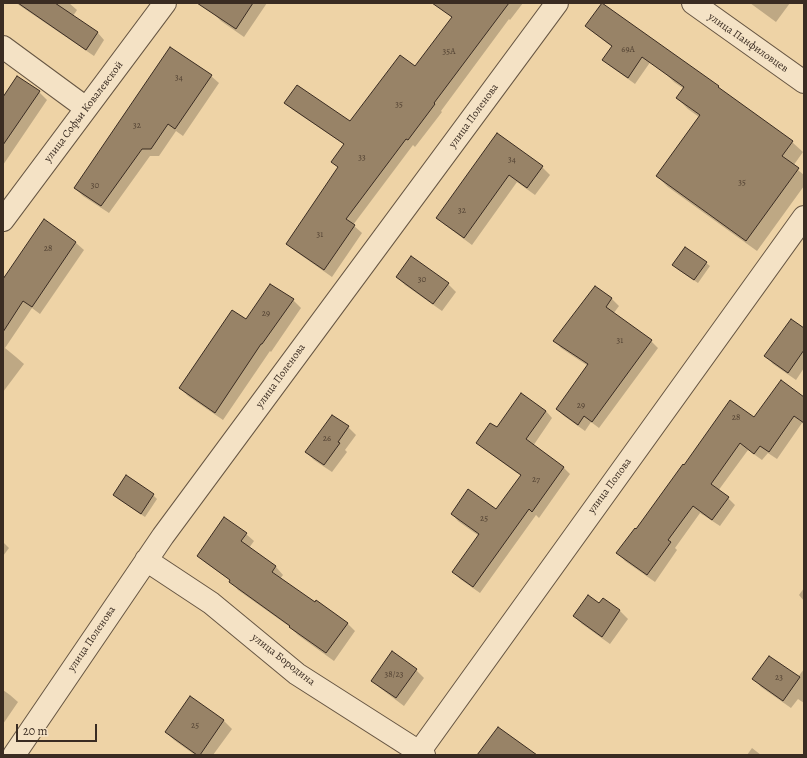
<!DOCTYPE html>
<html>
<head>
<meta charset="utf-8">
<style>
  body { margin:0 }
  #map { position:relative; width:807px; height:758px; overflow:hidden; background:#eed3a6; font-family:Alegreya,serif }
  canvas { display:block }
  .frame { position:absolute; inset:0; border:4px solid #3a2c22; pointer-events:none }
  .scale { position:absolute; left:16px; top:724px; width:81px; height:18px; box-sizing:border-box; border:2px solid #3a2c22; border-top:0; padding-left:5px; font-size:12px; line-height:14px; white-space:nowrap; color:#3a2c22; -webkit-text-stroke:3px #f4e2c5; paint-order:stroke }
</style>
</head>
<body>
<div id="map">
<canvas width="807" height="758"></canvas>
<div class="frame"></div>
<div class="scale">20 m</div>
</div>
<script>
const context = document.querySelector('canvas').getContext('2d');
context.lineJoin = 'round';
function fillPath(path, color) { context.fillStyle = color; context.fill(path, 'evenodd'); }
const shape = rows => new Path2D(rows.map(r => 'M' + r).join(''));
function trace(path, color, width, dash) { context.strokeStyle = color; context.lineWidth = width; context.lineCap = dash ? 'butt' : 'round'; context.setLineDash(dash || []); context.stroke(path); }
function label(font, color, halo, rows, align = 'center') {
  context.font = font + ' Alegreya,serif'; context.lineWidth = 3; context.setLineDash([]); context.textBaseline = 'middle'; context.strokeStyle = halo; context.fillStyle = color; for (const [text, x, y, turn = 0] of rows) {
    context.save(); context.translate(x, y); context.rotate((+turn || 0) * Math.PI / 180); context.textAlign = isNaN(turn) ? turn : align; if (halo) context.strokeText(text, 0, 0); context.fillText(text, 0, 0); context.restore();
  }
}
fillPath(shape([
  [16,3,69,3,77,10,73,16,98,33,104,40,94,56],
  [219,3,267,3,244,37,221,21,213,13],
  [451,3,523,3,510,20,509,19,441,111,442,112,415,147,413,145,353,225,362,233,332,277,295,251,287,244,339,168,332,161,345,145,293,110,286,103,351,122,416,67,452,18,445,11],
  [750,3,790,3,776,22],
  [587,26,651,61,635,84,610,66,604,59,612,47,594,33],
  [663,71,718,86,724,93,792,142,803,152,793,166,804,175,804,186,757,251,668,187,657,176,699,117,688,109,677,98,684,89,674,82],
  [211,76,219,83,183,136,176,131,159,156,150,156,109,213,83,196,75,188],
  [39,92,47,100,3,165,3,99],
  [497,134,542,167,550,175,535,195,517,182,472,245,445,225,437,218],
  [44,221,76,243,84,250,40,314,32,308,5,348,16,357,24,364,3,392,3,281],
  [706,263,710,266,698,283,677,269],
  [397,277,448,284,456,292,442,311,405,285],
  [595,287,612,299,619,306,613,314,651,341,658,348,599,428,591,422,585,431,564,416,557,409,588,366,561,348,555,341],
  [293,300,301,308,271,352,270,351,223,420,188,396,180,388,246,321],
  [804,329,804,368,796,380,773,364,766,356],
  [522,395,546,411,552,418,533,446,564,468,570,474,539,518,536,515,480,593,460,579,454,572,479,536,458,521,452,514,497,511,521,476,484,449,477,443,497,429],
  [804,398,804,424,802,423,777,459,768,453,762,460,748,450,718,491,728,498,735,505,720,526,700,513,675,548,677,550,655,582,625,561,618,553,684,466,754,419],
  [348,427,356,435,345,450,347,452,332,472,314,460,306,452],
  [127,477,153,495,157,499,145,517,118,499,114,495],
  [246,534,254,541,249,548,276,567,283,575,280,579,315,603,317,601,348,624,355,631,334,661,298,635,290,627,238,590,231,581,206,563,198,555],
  [3,542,9,548,3,556],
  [804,588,804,601,799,595],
  [603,599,620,611,628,619,610,644,582,624,574,616,599,604],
  [804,669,804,703,798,699,791,708,761,687,754,679,798,677],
  [416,670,424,678,404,706,380,688,372,680],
  [3,690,10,695,18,702,3,724],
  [190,698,224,721,232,729,213,755,195,755,174,740,166,732],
  [752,748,761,755,747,755]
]), '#0003');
const building = shape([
  [18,3,55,3,98,32,86,50,18,3],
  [197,3,253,3,236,29,197,3],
  [432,3,509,3,434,103,435,104,408,140,406,139,346,219,355,225,324,270,286,244,338,167,331,162,344,144,284,103,297,85,350,121,400,55,415,66,452,17,432,3],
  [602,3,719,86,718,87,793,141,782,156,799,168,746,241,656,176,700,115,676,98,684,87,642,57,628,78,602,60,612,46,585,26,602,3],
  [170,47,212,75,175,129,168,124,151,149,142,149,101,206,74,188,170,47],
  [17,76,40,91,3,145,3,97,17,76],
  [497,133,543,166,527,188,509,175,464,238,436,218,497,133],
  [44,219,76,242,32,307,23,301,3,332,3,279,44,219],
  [685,247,707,262,694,280,672,265,685,247],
  [411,256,449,283,433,304,396,277,411,256],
  [270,284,294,299,262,344,261,344,215,413,179,388,232,310,246,319,270,284],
  [595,286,612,298,606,307,652,340,592,422,584,416,578,425,556,409,588,364,553,341,595,286],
  [791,319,804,328,804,350,788,373,764,356,791,319],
  [781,380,804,397,804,423,794,416,769,452,760,446,754,454,740,443,711,484,729,497,712,520,693,506,668,540,671,542,647,575,616,553,635,528,636,529,683,464,684,465,730,400,754,417,781,380],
  [521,393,546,411,526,439,564,467,532,512,529,509,473,587,452,572,479,534,451,514,468,489,496,509,521,475,476,443,490,423,497,427,521,393],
  [332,415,349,426,338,442,340,443,324,465,305,452,332,415],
  [126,475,154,494,141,514,113,495,126,475],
  [224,517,247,533,241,541,276,566,272,572,315,602,316,600,348,623,326,653,289,627,290,626,229,582,230,580,197,556,224,517],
  [588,595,599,603,603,598,620,610,602,637,573,616,588,595],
  [392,651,417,669,396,698,371,681,392,651],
  [769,656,800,677,783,701,752,679,769,656],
  [190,696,224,720,200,755,197,755,165,732,190,696],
  [498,727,537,755,477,755,498,727]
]);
fillPath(building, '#988367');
trace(building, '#3a2c22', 1);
const minor = shape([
  [693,3,804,82],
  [3,47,86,108],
  [3,220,165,3],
  [146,560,211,603,297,674,424,755],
  [14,755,163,536,557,3],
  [417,755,804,217]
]);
trace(minor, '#675643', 24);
trace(minor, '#f4e2c5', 22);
label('9px', '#524233', null, [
  ["69А",628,50],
  ["35А",449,52],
  ["34",179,78],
  ["35",399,105],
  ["32",137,126],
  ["33",362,158],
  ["34",512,160],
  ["35",742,183],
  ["30",95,186],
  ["32",462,211],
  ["31",320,235],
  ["28",48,249],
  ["30",422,280],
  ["29",266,314],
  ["31",620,341],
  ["29",581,406],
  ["28",736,418],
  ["26",327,439],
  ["27",536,480],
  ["25",484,519],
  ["38/23",394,675],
  ["23",779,678],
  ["25",195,726]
]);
label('11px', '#3a2c22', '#f4e2c5', [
  ["улица Панфиловцев",748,43,35],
  ["улица Софьи Ковалевской",84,112,-53],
  ["улица Поленова",474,116,-54],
  ["улица Поленова",281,376,-54],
  ["улица Попова",610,486,-54],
  ["улица Поленова",92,639,-56],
  ["улица Бородина",283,660,38]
]);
</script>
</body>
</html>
